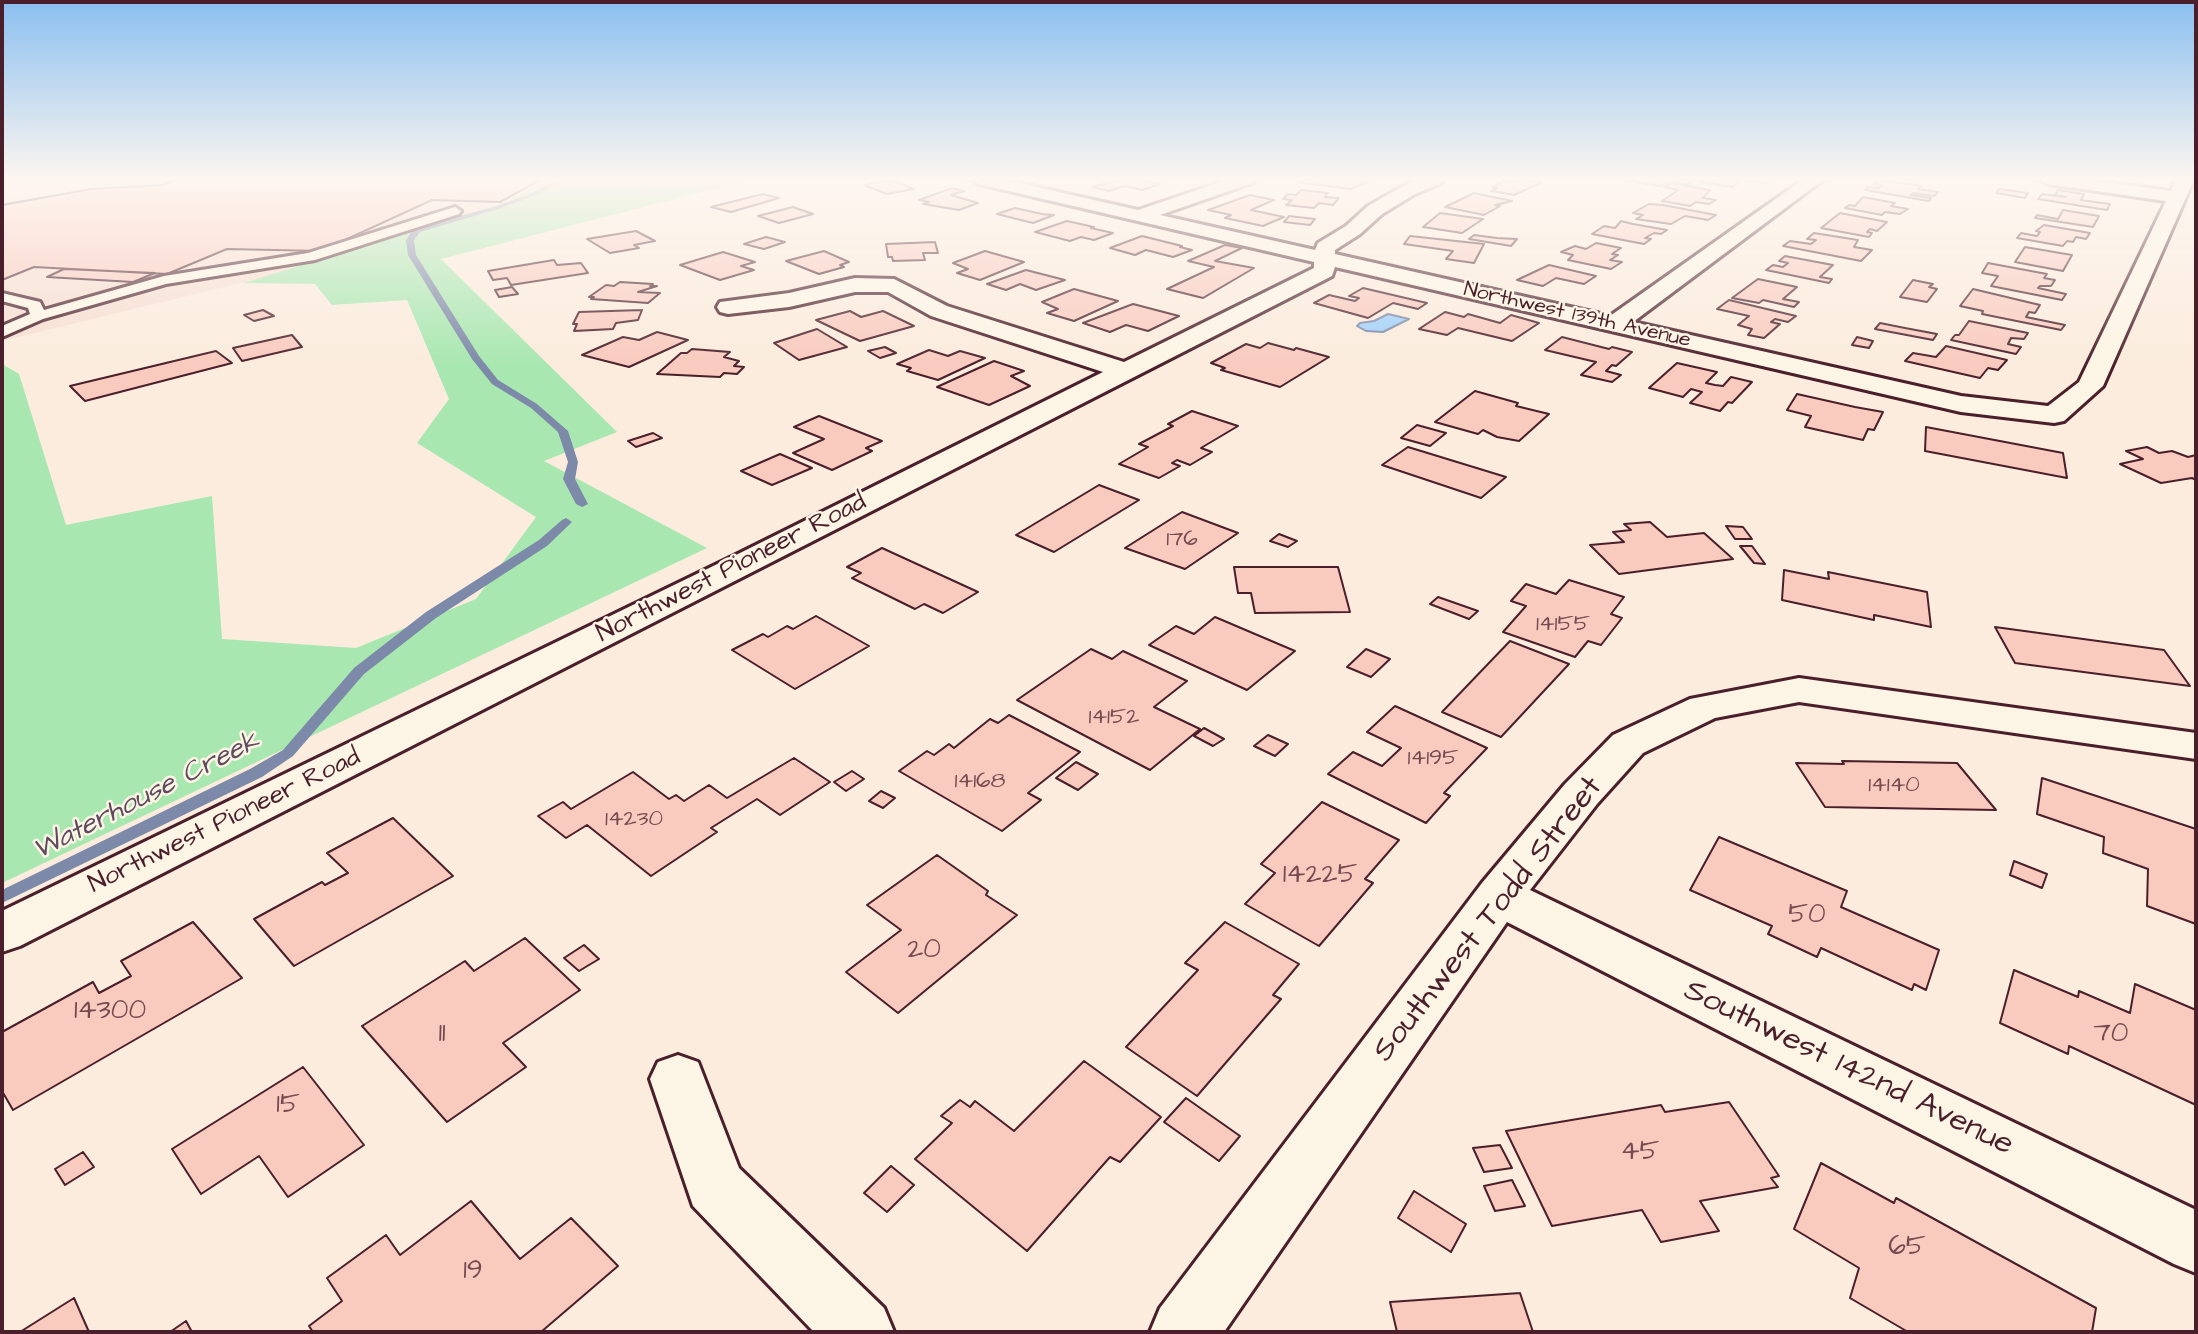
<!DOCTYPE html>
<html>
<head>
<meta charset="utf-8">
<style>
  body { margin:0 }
  #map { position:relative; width:2198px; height:1334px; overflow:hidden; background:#fbecdd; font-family:"Architects Daughter",sans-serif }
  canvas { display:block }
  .frame { position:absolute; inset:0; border:4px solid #4a1f2b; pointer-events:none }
</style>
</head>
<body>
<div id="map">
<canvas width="2198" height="1334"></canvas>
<div class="frame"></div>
</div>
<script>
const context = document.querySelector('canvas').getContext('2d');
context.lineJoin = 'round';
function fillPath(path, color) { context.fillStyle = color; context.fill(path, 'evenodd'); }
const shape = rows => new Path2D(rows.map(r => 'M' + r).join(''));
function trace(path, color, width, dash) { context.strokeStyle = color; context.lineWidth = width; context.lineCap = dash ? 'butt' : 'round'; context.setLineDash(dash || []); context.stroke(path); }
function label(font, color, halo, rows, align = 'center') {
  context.font = font + ' "Architects Daughter",sans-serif'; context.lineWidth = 5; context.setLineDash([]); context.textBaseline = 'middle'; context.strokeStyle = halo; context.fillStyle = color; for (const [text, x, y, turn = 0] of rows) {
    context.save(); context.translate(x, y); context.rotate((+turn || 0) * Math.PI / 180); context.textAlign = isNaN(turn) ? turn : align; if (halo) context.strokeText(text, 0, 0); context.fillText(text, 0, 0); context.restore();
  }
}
fillPath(shape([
  [2,179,670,179,2,341]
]), '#f6ded1');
fillPath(shape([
  [546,179,745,181,441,259,617,432,544,461,707,548,2,883,2,364,19,374,66,525,212,496,222,639,356,648,476,599,536,517,417,443,449,399,407,300,332,305,315,284,244,283,507,202]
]), '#a8e7b0');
const water = shape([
  [1388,314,1409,319,1383,332,1366,331,1357,326,1360,323,1374,321,1388,314]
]);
fillPath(water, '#9dd0fb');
trace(water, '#7c89a8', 2);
fillPath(shape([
  [559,179,566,179,536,195,498,209,420,232,414,240,416,255,479,356,498,380,537,404,568,431,578,462,575,479,588,504,582,507,576,504,563,479,568,462,558,432,531,408,492,384,472,359,408,255,406,240,414,228,494,207,532,193,559,179],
  [566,518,572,522,547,546,436,618,364,674,293,756,262,777,2,903,2,890,250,769,283,750,354,668,426,612,539,540,562,520,566,518]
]), '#7c89a8');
const building = shape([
  [179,179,542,179,500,202,432,200,321,251,227,249,167,274,34,267,2,280,2,205,91,189,162,185,179,179],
  [1124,179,1136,179,1160,184,1142,190,1124,186,1109,191,1092,187,1124,179],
  [1307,179,1350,179,1368,182,1350,189,1297,182,1307,179],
  [1519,179,1542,182,1514,195,1491,191,1497,188,1492,187,1504,181,1511,182,1519,179],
  [1635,179,1686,179,1695,180,1688,184,1669,181,1660,186,1630,181,1635,179],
  [1705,179,1770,179,1765,183,1744,179,1732,187,1700,182,1705,179],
  [887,180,899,183,914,189,887,194,864,185,887,180],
  [1879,180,1921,186,1918,189,1938,192,1934,196,1913,193,1911,195,1931,198,1929,201,1865,190,1868,187,1879,188,1882,185,1874,184,1879,180],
  [1672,183,1710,190,1703,198,1716,200,1709,204,1696,202,1690,206,1662,201,1678,190,1664,187,1672,183],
  [952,188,964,191,951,195,978,203,959,210,923,204,929,202,919,200,952,188],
  [1999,189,2028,193,2025,198,1996,193,1999,189],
  [1301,190,1328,193,1325,197,1339,198,1333,205,1319,203,1314,208,1286,205,1292,200,1283,199,1288,194,1296,195,1301,190],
  [2058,190,2084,194,2081,200,2110,204,2107,210,2038,199,2042,194,2066,197,2055,195,2058,190],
  [1474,193,1512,201,1495,205,1500,206,1484,215,1445,207,1474,193],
  [763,194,779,198,731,212,711,207,763,194],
  [1250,195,1274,200,1251,210,1284,217,1263,226,1225,218,1231,215,1208,210,1250,195],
  [1863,197,1895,203,1891,206,1908,209,1900,214,1885,212,1882,215,1845,208,1849,205,1855,206,1863,197],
  [1649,204,1663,205,1716,215,1708,220,1685,216,1671,224,1636,219,1643,215,1633,213,1649,204],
  [793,207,813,214,779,223,758,216,793,207],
  [1015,208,1042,214,1054,215,1033,223,997,214,1015,208],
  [2063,210,2099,216,2093,227,2035,218,2037,215,2058,219,2063,210],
  [1440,213,1483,219,1462,233,1423,227,1440,213],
  [1840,213,1887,222,1877,231,1870,229,1867,232,1872,233,1869,237,1821,228,1840,213],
  [1289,216,1315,219,1310,225,1284,222,1289,216],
  [1067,221,1094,227,1091,228,1113,233,1094,240,1081,237,1070,241,1035,232,1067,221],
  [1621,221,1633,224,1667,230,1661,234,1654,233,1645,238,1651,239,1644,244,1592,234,1604,226,1615,228,1621,221],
  [2044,225,2090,233,2086,239,2076,237,2073,242,2067,241,2063,246,2017,238,2021,233,2037,236,2040,232,2036,231,2044,225],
  [636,231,655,241,634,245,639,248,610,253,587,239,636,231],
  [1814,233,1858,240,1854,247,1872,250,1861,261,1783,246,1790,241,1811,244,1816,240,1807,239,1814,233],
  [1474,235,1497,238,1517,239,1511,246,1469,239,1474,235],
  [1142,236,1182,246,1180,247,1192,250,1173,257,1146,250,1135,255,1110,248,1142,236],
  [1410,236,1484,244,1474,263,1446,259,1453,251,1404,244,1410,236],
  [766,237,785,242,764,249,744,244,766,237],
  [935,242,938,253,923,253,925,260,893,261,892,257,888,257,886,244,935,242],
  [1596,243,1621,248,1612,254,1618,255,1610,260,1622,262,1611,269,1568,260,1573,255,1561,252,1575,246,1586,249,1596,243],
  [1225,245,1242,248,1215,261,1254,268,1203,298,1167,289,1214,267,1188,261,1225,245],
  [2025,247,2072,255,2063,271,2015,262,2025,247],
  [824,251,849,262,840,265,844,267,819,274,786,261,824,251],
  [985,251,1024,262,980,280,957,273,968,269,953,263,985,251],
  [723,252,755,262,741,266,754,270,720,280,680,265,723,252],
  [1785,256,1833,265,1820,277,1832,279,1829,283,1766,270,1773,265,1783,267,1788,263,1779,261,1785,256],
  [554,260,557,265,581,263,588,273,511,285,507,278,493,280,488,271,554,260],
  [1988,263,2047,274,2044,278,2055,280,2051,286,2040,286,2038,288,2066,294,2062,300,1991,286,1998,276,1982,273,1988,263],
  [1549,265,1596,276,1584,284,1556,278,1543,286,1517,280,1549,265],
  [64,269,155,273,133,282,47,277,64,269],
  [1026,270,1065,280,1036,290,1020,284,1006,290,987,284,1026,270],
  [1758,279,1797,287,1783,299,1799,302,1794,307,1763,300,1759,303,1732,298,1758,279],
  [1913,280,1933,284,1929,287,1937,289,1927,302,1900,297,1913,280],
  [620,282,653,284,650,286,657,286,638,292,660,293,648,303,591,299,594,297,589,297,606,285,614,286,620,282],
  [512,287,518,294,499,297,495,290,512,287],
  [1363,288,1427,303,1418,309,1393,303,1368,318,1314,303,1329,295,1355,301,1359,298,1349,296,1363,288],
  [1074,289,1118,301,1074,321,1047,313,1058,309,1042,302,1074,289],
  [1973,289,2040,305,2035,313,2029,312,2026,317,2065,325,2061,330,1982,314,1983,311,1960,306,1973,289],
  [1729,300,1796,316,1788,322,1775,319,1771,322,1780,324,1764,338,1748,335,1752,329,1738,325,1749,316,1717,309,1729,300],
  [1133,304,1179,316,1148,331,1126,325,1110,332,1083,323,1133,304],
  [263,310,274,316,254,321,244,315,263,310],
  [642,310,638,320,616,323,613,329,574,331,577,324,573,324,579,312,642,310],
  [850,311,861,317,883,311,914,326,860,341,816,320,850,311],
  [1445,312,1464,317,1468,314,1500,323,1511,315,1539,323,1512,341,1458,328,1447,335,1419,329,1445,312],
  [1969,321,2028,333,2024,339,2011,338,2008,344,2021,347,2016,354,1951,340,1955,335,1959,335,1969,321],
  [1880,323,1905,328,1937,334,1933,340,1875,329,1880,323],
  [817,329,847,347,799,360,774,343,817,329],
  [657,332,688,340,629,367,582,355,623,337,639,340,657,332],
  [292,335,302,347,242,361,233,348,292,335],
  [1562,337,1609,349,1612,347,1632,352,1616,366,1612,365,1606,371,1621,375,1612,382,1581,375,1596,362,1545,350,1562,337],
  [1857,337,1873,341,1869,348,1852,345,1857,337],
  [1268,343,1294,350,1296,348,1329,357,1280,387,1221,370,1225,368,1211,363,1246,344,1260,348,1268,343],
  [1946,346,2007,360,1998,370,1988,368,1980,378,1905,361,1913,353,1936,357,1946,346],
  [885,347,896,353,880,358,868,351,885,347],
  [692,349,730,352,724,357,739,361,734,366,744,367,737,374,724,373,720,377,657,374,681,353,687,353,692,349],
  [929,350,948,356,960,351,985,358,938,380,907,371,911,368,897,364,929,350],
  [216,351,232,363,85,401,70,386,216,351],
  [994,361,1024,371,1011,376,1030,386,989,405,937,387,994,361],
  [1677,363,1717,372,1706,383,1715,385,1723,386,1731,377,1752,382,1732,403,1728,402,1720,411,1690,403,1702,392,1691,389,1683,397,1649,388,1677,363],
  [1475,391,1518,403,1516,406,1549,414,1519,441,1497,437,1483,430,1478,434,1435,422,1475,391],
  [1797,394,1855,407,1883,412,1874,430,1868,429,1863,440,1805,427,1811,416,1787,410,1797,394],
  [1192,411,1238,426,1201,448,1212,452,1190,465,1177,460,1172,463,1180,466,1159,478,1119,464,1148,447,1139,444,1173,426,1168,424,1192,411],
  [819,416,882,441,866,448,872,451,832,470,793,453,824,439,794,427,819,416],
  [1417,425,1446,433,1430,446,1401,438,1417,425],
  [1926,427,2063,453,2067,478,1925,451,1926,427],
  [653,433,662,438,636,447,628,441,653,433],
  [1408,447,1506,477,1481,498,1382,465,1408,447],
  [2147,447,2159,453,2172,451,2188,457,2196,455,2196,480,2192,478,2161,483,2120,464,2143,459,2126,451,2147,447],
  [780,454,812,468,772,485,741,471,780,454],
  [1099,485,1139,500,1054,552,1016,535,1099,485],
  [1182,512,1238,533,1185,569,1125,548,1182,512],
  [1650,522,1667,537,1704,533,1733,559,1619,574,1590,545,1624,542,1613,532,1631,530,1624,524,1650,522],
  [1726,526,1743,527,1752,539,1735,539,1726,526],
  [1279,534,1297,541,1288,547,1270,541,1279,534],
  [1740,546,1752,546,1765,564,1754,563,1740,546],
  [882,548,978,592,943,613,924,604,915,609,852,578,861,573,847,567,882,548],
  [1234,567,1338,567,1350,612,1255,613,1251,593,1238,593,1234,567],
  [1784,570,1829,579,1828,572,1927,592,1931,627,1874,615,1874,620,1782,600,1784,570],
  [1569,580,1624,597,1611,614,1622,618,1601,645,1588,641,1575,657,1503,632,1526,606,1511,601,1526,584,1556,594,1569,580],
  [1438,597,1478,611,1469,619,1430,604,1438,597],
  [816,616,869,646,795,689,732,650,763,634,768,637,787,626,793,629,816,616],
  [1215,617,1295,651,1247,690,1149,645,1176,626,1194,634,1215,617],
  [1995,627,2164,650,2190,686,2015,663,1995,627],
  [1510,641,1569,664,1501,737,1442,712,1510,641],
  [1091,649,1112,659,1123,651,1187,681,1154,707,1200,729,1150,770,1017,700,1091,649],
  [1366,649,1390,659,1371,677,1347,667,1366,649],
  [1395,706,1487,748,1444,793,1450,796,1426,823,1328,774,1353,752,1382,766,1401,748,1367,732,1395,706],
  [1009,715,1080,752,1028,793,1041,800,1002,831,899,771,927,751,934,755,949,744,954,748,990,719,998,723,1009,715],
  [1204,728,1224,739,1213,746,1194,736,1204,728],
  [1268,735,1288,744,1275,756,1254,746,1268,735],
  [794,758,830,782,780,815,757,799,711,828,717,832,651,876,587,825,566,838,538,816,563,802,571,809,633,772,669,799,676,795,684,801,709,785,727,798,794,758],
  [1842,761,1957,763,1996,810,1825,807,1796,763,1844,764,1842,761],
  [1076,762,1098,774,1078,790,1056,778,1076,762],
  [852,771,864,779,846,791,834,782,852,771],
  [2042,778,2196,829,2196,924,2147,906,2148,869,2103,853,2104,837,2037,814,2042,778],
  [881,791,895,798,883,808,869,801,881,791],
  [1322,802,1399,840,1365,879,1373,883,1319,946,1245,904,1275,873,1261,864,1322,802],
  [393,818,453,876,294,966,254,919,322,882,325,885,348,873,327,853,393,818],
  [1719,837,1847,891,1841,907,1939,950,1926,990,1914,984,1912,990,1821,948,1817,957,1768,934,1772,926,1690,890,1719,837],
  [937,855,988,891,986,895,1017,915,898,1013,846,972,901,930,867,905,937,855],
  [2014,861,2047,874,2042,888,2010,875,2014,861],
  [193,922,242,978,13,1110,2,1091,2,1032,93,982,99,993,131,976,121,961,193,922],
  [1225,922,1299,964,1273,995,1281,999,1197,1096,1126,1047,1198,970,1185,963,1225,922],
  [525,938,580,990,503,1043,526,1067,447,1122,362,1026,465,961,474,971,525,938],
  [584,945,599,959,579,971,564,958,584,945],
  [2014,970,2078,997,2079,991,2130,1013,2135,984,2196,1010,2196,1105,2069,1046,2068,1054,2000,1023,2014,970],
  [1084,1061,1161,1117,1120,1162,1110,1157,1027,1251,915,1159,952,1123,941,1116,960,1100,970,1107,975,1101,1014,1131,1084,1061],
  [303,1067,364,1145,288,1197,259,1156,201,1194,172,1149,303,1067],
  [1186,1098,1240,1136,1219,1161,1164,1122,1186,1098],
  [1729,1102,1779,1176,1771,1178,1778,1187,1700,1201,1719,1231,1661,1242,1642,1210,1552,1226,1506,1131,1661,1105,1665,1112,1729,1102],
  [1500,1145,1512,1168,1484,1172,1473,1148,1500,1145],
  [83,1152,94,1167,65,1185,55,1169,83,1152],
  [1821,1163,1894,1203,1896,1198,2096,1308,2092,1332,1908,1332,1850,1298,1859,1268,1794,1229,1821,1163],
  [891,1166,914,1185,887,1212,864,1193,891,1166],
  [1512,1180,1525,1206,1495,1211,1484,1186,1512,1180],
  [1414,1191,1466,1224,1451,1252,1398,1218,1414,1191],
  [471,1201,520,1259,571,1218,618,1266,541,1332,313,1332,309,1326,342,1301,327,1278,386,1235,400,1255,471,1201],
  [1520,1293,1533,1332,1397,1332,1390,1302,1520,1293],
  [74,1298,89,1332,20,1332,74,1298],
  [186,1321,192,1332,170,1332,186,1321]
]);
fillPath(building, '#f9cabe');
trace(building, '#4a1f2b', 2);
const lane = shape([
  [455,207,461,211,459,214,315,260,166,284,43,319,2,337,2,326,30,314,28,308,2,301,2,293,40,302,44,310,164,276,308,253,455,207]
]);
const street = shape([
  [970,179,1001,179,1138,210,1230,179,1255,179,1252,183,1160,215,1315,250,1318,243,1346,226,1368,206,1403,186,1421,179,1444,179,1441,183,1415,194,1382,214,1360,234,1335,250,1335,254,1610,316,1804,179,1824,179,1633,322,1961,396,2048,406,2079,382,2166,201,2048,184,2039,179,2084,179,2171,191,2176,179,2194,179,2103,386,2064,421,2054,423,1961,412,1335,267,1332,276,20,946,2,952,2,911,740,553,1103,372,931,316,888,292,855,292,789,307,728,314,720,312,717,307,720,302,789,293,855,278,894,279,947,306,1124,362,1314,268,1314,262,979,184,970,179],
  [1799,678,2196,733,2196,759,1799,702,1715,718,1643,753,1597,804,1530,890,2196,1210,2196,1273,2174,1264,1507,922,1224,1332,1150,1332,1160,1308,1482,883,1565,784,1613,735,1690,699,1799,678],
  [678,1055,698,1062,739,1168,884,1308,894,1332,814,1332,693,1206,650,1079,658,1062,678,1055]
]);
trace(lane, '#4a1f2b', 6);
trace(street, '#4a1f2b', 6);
fillPath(lane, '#fcf5e5');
fillPath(street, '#fcf5e5');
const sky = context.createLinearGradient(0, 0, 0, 366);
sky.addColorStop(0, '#8abff0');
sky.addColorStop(0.49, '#fdf6f0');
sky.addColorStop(1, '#fdf6f000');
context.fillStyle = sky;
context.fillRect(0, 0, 2198, 366);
label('21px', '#4a1f2b', '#fcf5e5', [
  ["Northwest 139th Avenue",1577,316,13]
]);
label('23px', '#764a50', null, [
  ["176",1182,540],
  ["14155",1563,625],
  ["14152",1114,718],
  ["14195",1433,759],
  ["14168",980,782],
  ["14140",1894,786],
  ["14230",634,820]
]);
label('26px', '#4a1f2b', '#fcf5e5', [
  ["Northwest Pioneer Road",732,569,-27],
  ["Northwest Pioneer Road",225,822,-26]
]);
label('italic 28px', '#5f4b5f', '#fcf5e5', [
  ["Waterhouse Creek",147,797,-27]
]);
label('28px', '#764a50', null, [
  ["14225",1320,876],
  ["50",1807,916],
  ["20",924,951],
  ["14300",110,1012],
  ["11",442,1035],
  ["70",2111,1035],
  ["15",288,1106],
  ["45",1640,1153],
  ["65",1907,1248],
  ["19",473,1272]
]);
label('32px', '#4a1f2b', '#fcf5e5', [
  ["Southwest Todd Street",1489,920,-52],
  ["Southwest 142nd Avenue",1848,1069,26]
]);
</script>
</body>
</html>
